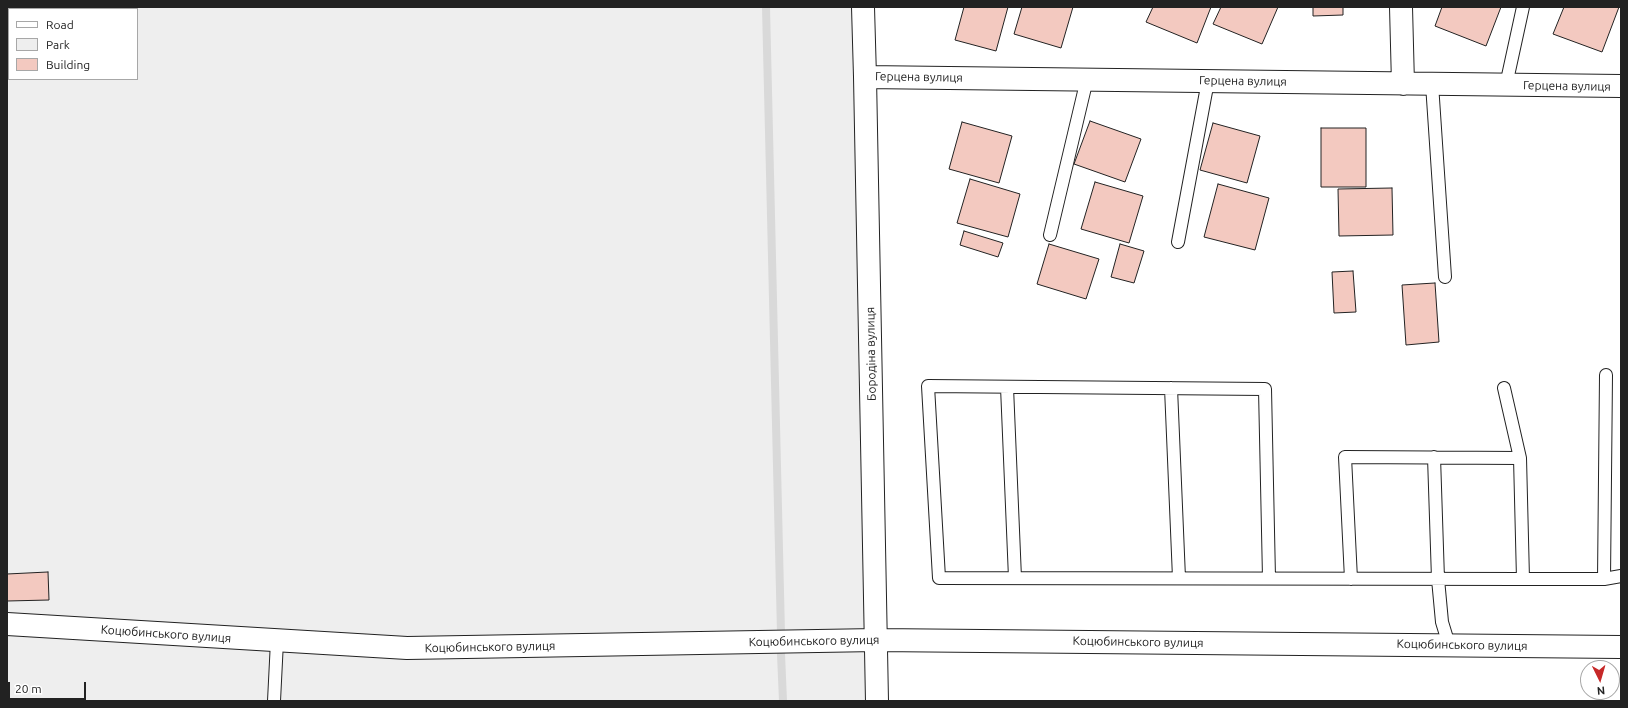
<!DOCTYPE html>
<html>
<head>
<meta charset="utf-8">
<style>
  body { margin:0 }
  #map { position:relative; width:1628px; height:708px; overflow:hidden; background:#fff; font-family:Ubuntu,sans-serif }
  canvas { display:block }
  .frame { position:absolute; inset:0; border:8px solid #222; pointer-events:none }
  .legend { position:absolute; left:8px; top:8px; width:130px; height:72px; box-sizing:border-box; background:#fff; border:1px solid #a7a7a7; margin:0; padding:5px 7px; list-style:none; font-size:12px; color:#222 }
  .legend li { display:flex; align-items:center; gap:8px; height:20px }
  .legend b { width:20px; border:1px solid #a7a7a7 }
  .north { position:absolute; left:1580px; top:660px; width:40px; height:40px; box-sizing:border-box; background:#fff; border:1px solid #a7a7a7; border-radius:50%; rotate:175deg; font-size:11px; font-weight:700; line-height:16px; text-align:center; color:#222 }
  .north::after { content:''; display:block; margin:auto; width:14px; height:18px; background:#c62828; clip-path:polygon(50% 0,100% 100%,50% 72%,0 100%) }
  .scale { position:absolute; left:8px; top:682px; width:78px; height:18px; box-sizing:border-box; border:2px solid #222; border-top:0; padding-left:5px; font-size:12px; line-height:14px; white-space:nowrap; color:#222; -webkit-text-stroke:3px #fff; paint-order:stroke }
</style>
</head>
<body>
<div id="map">
<canvas width="1628" height="708"></canvas>
<div class="frame"></div>
<ul class="legend">
<li><b style="height:5px;background:#fff"></b>Road</li>
<li><b style="height:11px;background:#eee"></b>Park</li>
<li><b style="height:11px;background:#f3c9c0"></b>Building</li>
</ul>
<div class="north">N</div>
<div class="scale">20 m</div>
</div>
<script>
const context = document.querySelector('canvas').getContext('2d');
context.lineJoin = 'round';
function fillPath(path, color) { context.fillStyle = color; context.fill(path, 'evenodd'); }
const shape = rows => new Path2D(rows.map(r => 'M' + r).join(''));
function trace(path, color, width, dash) { context.strokeStyle = color; context.lineWidth = width; context.lineCap = dash ? 'butt' : 'round'; context.setLineDash(dash || []); context.stroke(path); }
function label(font, color, halo, rows, align = 'center') {
  context.font = font + ' Ubuntu,sans-serif'; context.lineWidth = 3; context.setLineDash([]); context.textBaseline = 'middle'; context.strokeStyle = halo; context.fillStyle = color; for (const [text, x, y, turn = 0] of rows) {
    context.save(); context.translate(x, y); context.rotate((+turn || 0) * Math.PI / 180); context.textAlign = isNaN(turn) ? turn : align; if (halo) context.strokeText(text, 0, 0); context.fillText(text, 0, 0); context.restore();
  }
}
const green = shape([
  [7,7,861,7,877,701,7,701,7,7],
  [9,9,137,9,137,79,9,79,9,9]
]);
fillPath(green, '#eee');
trace(green, '#6f6f6f', 1);
trace(shape([
  [766,7,781,633],
  [781,654,783,701]
]), '#d9d9d9', 8);
const building = shape([
  [964,7,1008,7,996,51,955,40,964,7],
  [1022,7,1073,7,1061,48,1014,34,1022,7],
  [1153,7,1211,7,1197,43,1146,22,1153,7],
  [1221,7,1278,7,1262,44,1213,24,1221,7],
  [1313,7,1343,7,1343,15,1313,16,1313,7],
  [1442,7,1501,7,1486,46,1435,26,1442,7],
  [1564,7,1619,7,1602,52,1553,34,1564,7],
  [1090,121,1141,139,1125,182,1074,164,1090,121],
  [962,122,1012,136,999,183,949,169,962,122],
  [1213,123,1260,136,1247,183,1200,170,1213,123],
  [1321,128,1366,128,1366,187,1321,187,1321,128],
  [970,179,1020,194,1008,237,957,223,970,179],
  [1095,182,1143,196,1129,243,1081,229,1095,182],
  [1218,184,1269,198,1255,250,1204,237,1218,184],
  [1392,188,1393,235,1339,236,1338,189,1392,188],
  [964,231,1003,243,998,257,960,245,964,231],
  [1049,244,1099,259,1086,299,1037,284,1049,244],
  [1120,244,1144,251,1134,283,1111,277,1120,244],
  [1353,271,1356,312,1334,313,1332,272,1353,271],
  [1435,283,1439,342,1406,345,1402,285,1435,283],
  [48,572,49,600,7,601,7,574,48,572]
]);
fillPath(building, '#f3c9c0');
trace(building, '#222', 1);
const service = shape([
  [1432,84,1445,277],
  [1506,85,1523,7],
  [1050,235,1087,79],
  [1178,242,1208,81],
  [1007,387,1015,578],
  [1171,388,1179,578],
  [1504,388,1520,458,1523,579],
  [1434,457,1438,579,1442,622,1449,645],
  [1269,578,1265,389,928,386,939,578,1523,579,1604,579,1621,576],
  [1351,579,1345,457,1520,458],
  [1604,579,1606,375],
  [274,701,277,641]
]);
const minor = shape([
  [863,7,865,77,877,701],
  [1401,7,1403,84],
  [865,77,1621,86],
  [7,624,407,648,876,640,1621,647]
]);
trace(service, '#222', 14);
trace(minor, '#222', 24);
trace(service, '#fff', 12);
trace(minor, '#fff', 22);
label('12px', '#222', '#fff', [
  ["Герцена вулиця",919,77,1],
  ["Герцена вулиця",1243,81,1],
  ["Герцена вулиця",1567,86,1],
  ["Бородіна вулиця",871,354,-91],
  ["Коцюбинського вулиця",166,634,4],
  ["Коцюбинського вулиця",814,641,-1],
  ["Коцюбинського вулиця",1138,642,1],
  ["Коцюбинського вулиця",1462,645,1],
  ["Коцюбинського вулиця",490,647,-1]
]);
</script>
</body>
</html>
